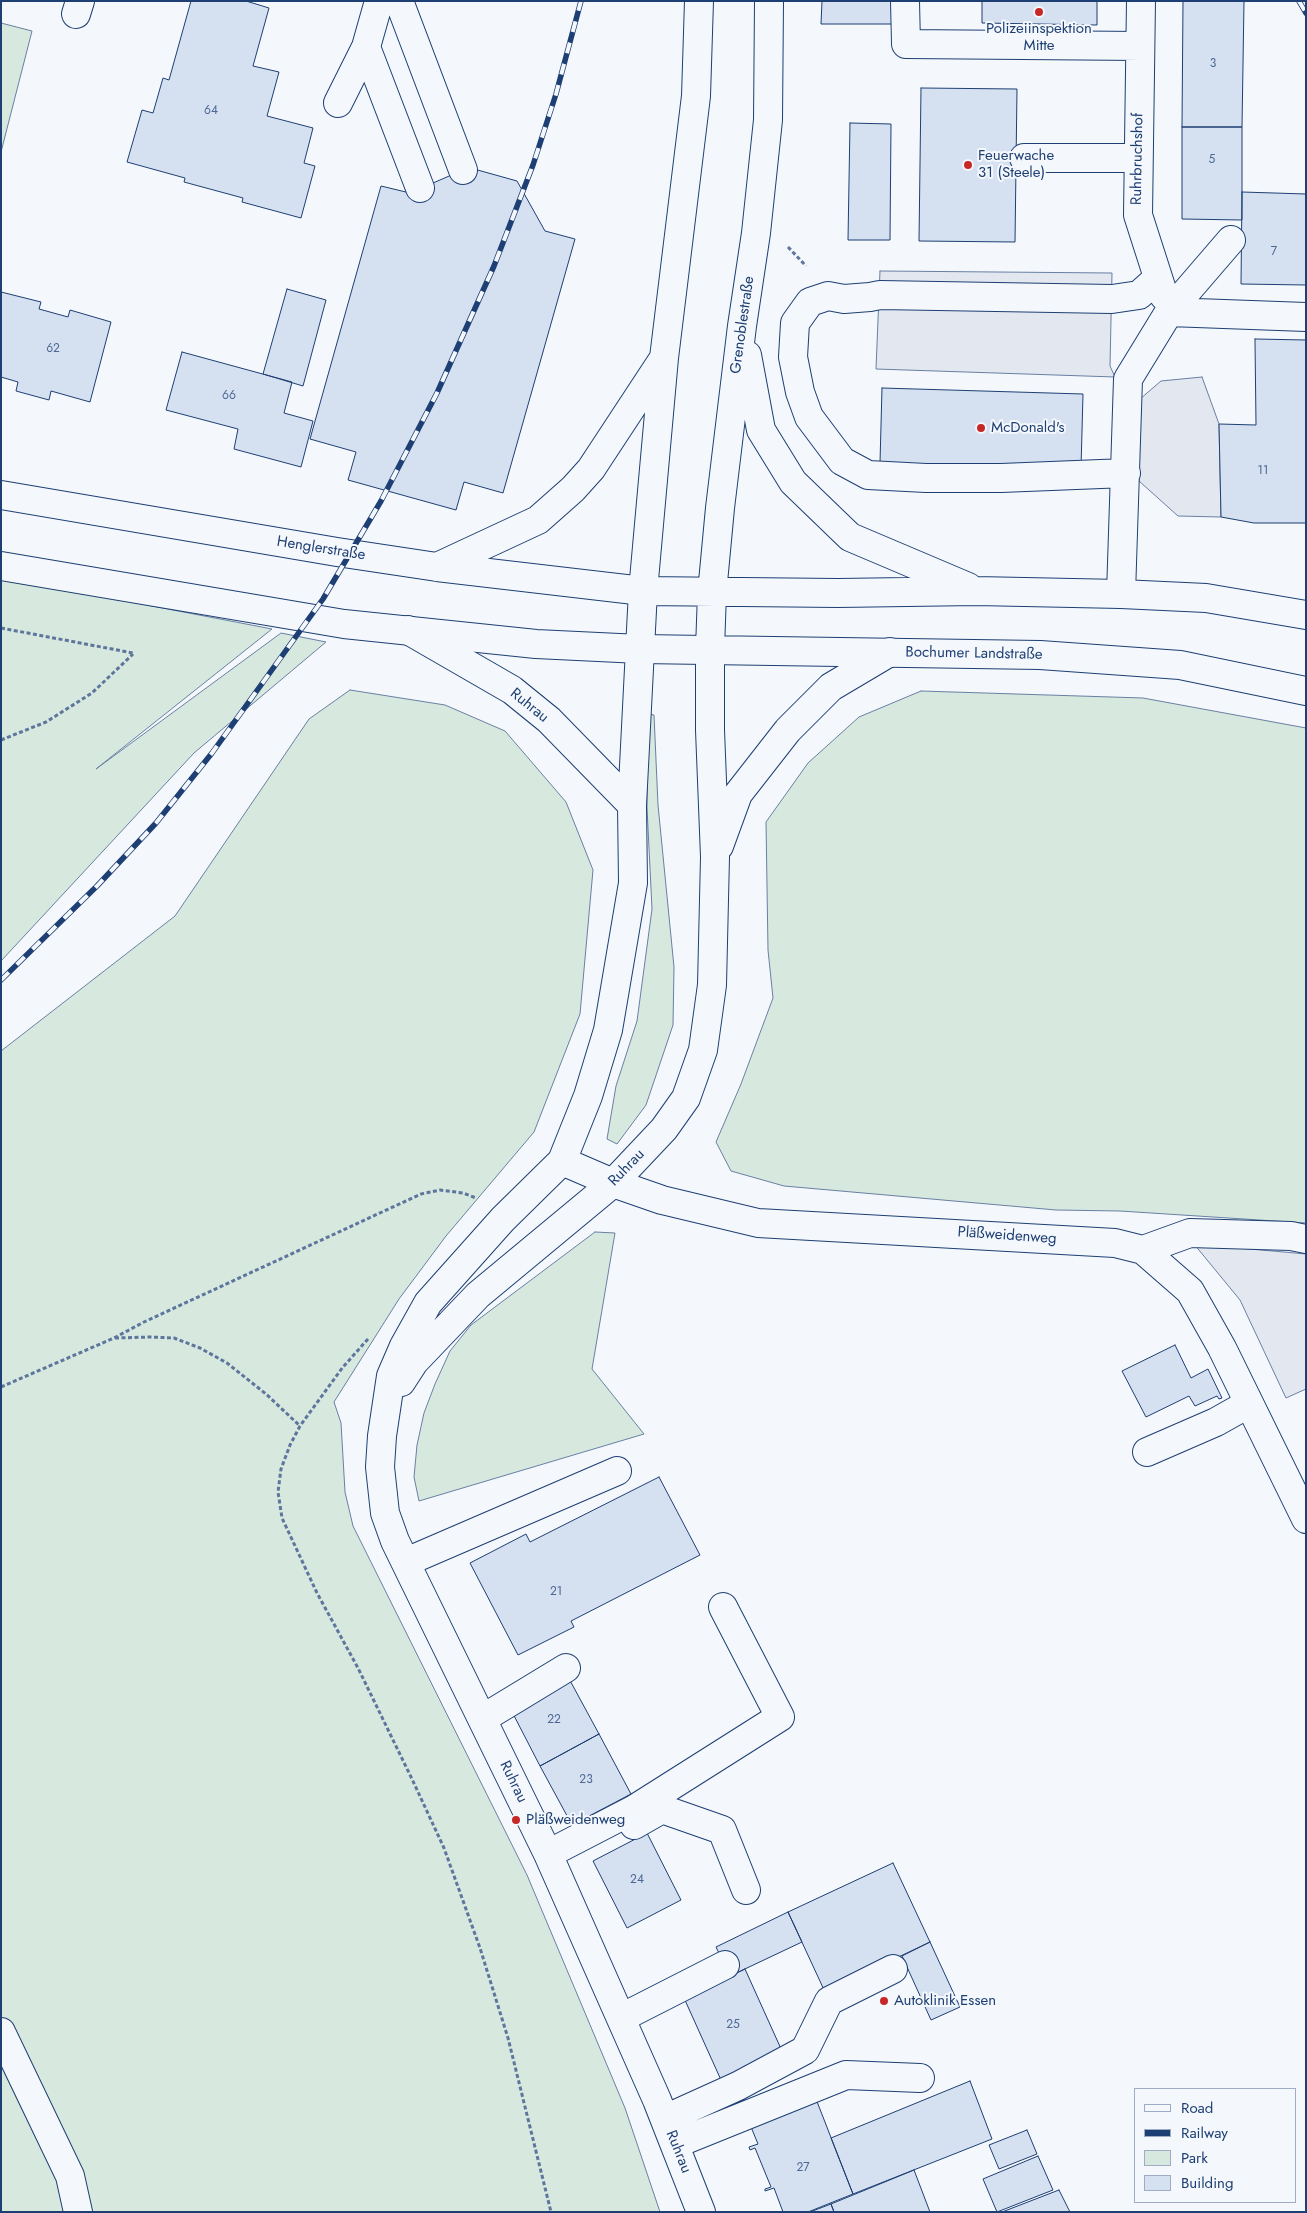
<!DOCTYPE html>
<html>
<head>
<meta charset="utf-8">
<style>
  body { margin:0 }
  #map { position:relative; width:1307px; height:2213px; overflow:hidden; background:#f4f7fb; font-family:Jost,sans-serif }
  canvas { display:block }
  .frame { position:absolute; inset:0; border:2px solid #1d3f73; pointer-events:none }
  .legend { position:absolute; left:1134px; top:2088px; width:162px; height:115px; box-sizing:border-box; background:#f4f7fb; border:1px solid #9eadc5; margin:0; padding:6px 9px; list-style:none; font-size:15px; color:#1d3f73 }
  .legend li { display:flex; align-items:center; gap:10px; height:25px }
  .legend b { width:25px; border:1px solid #9eadc5 }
</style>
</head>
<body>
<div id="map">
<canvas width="1307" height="2213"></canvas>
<div class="frame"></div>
<ul class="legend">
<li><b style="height:6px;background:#f4f7fb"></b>Road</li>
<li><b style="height:6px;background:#1d3f73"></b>Railway</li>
<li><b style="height:14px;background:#d7e8df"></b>Park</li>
<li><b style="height:14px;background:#d5e0f0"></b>Building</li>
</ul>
</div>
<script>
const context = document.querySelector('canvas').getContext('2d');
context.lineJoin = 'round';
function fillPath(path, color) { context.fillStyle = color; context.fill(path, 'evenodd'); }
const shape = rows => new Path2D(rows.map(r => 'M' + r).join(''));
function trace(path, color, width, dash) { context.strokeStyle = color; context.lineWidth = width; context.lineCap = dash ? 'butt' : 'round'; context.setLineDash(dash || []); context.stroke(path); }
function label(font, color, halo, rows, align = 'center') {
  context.font = font + ' Jost,sans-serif'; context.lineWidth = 4; context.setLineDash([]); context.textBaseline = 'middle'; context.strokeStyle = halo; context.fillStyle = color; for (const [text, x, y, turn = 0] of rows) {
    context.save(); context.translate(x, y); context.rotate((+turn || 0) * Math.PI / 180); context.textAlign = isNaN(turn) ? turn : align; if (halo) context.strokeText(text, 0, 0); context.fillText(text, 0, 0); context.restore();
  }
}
const green = shape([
  [1,23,32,31,1,152,1,23],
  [1,577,272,629,96,769,281,633,326,642,194,753,1,961,1,577],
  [350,690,445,705,505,731,566,802,593,870,580,1014,534,1132,446,1236,399,1299,334,1402,341,1423,345,1492,353,1526,527,1875,625,2108,660,2212,1,2212,1,1051,175,916,309,719,350,690],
  [921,691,1143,698,1306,728,1306,1223,1120,1211,1056,1210,784,1186,731,1171,716,1142,741,1084,773,998,768,950,766,822,808,763,859,717,921,691],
  [647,714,654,715,658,805,674,967,673,1025,646,1105,617,1144,607,1139,616,1086,637,1021,652,909,647,808,647,714],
  [595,1232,615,1233,592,1369,644,1434,419,1501,414,1477,417,1445,424,1413,435,1384,450,1351,471,1325,595,1232]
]);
fillPath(green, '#d7e8df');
trace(green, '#687fa3', 1);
const parking = shape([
  [880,271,1112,273,1110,366,1115,377,876,369,880,271],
  [1202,377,1219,424,1221,517,1178,516,1139,481,1140,399,1161,381,1202,377],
  [1194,1244,1306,1254,1306,1389,1286,1398,1240,1300,1194,1244]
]);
fillPath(parking, '#e3e8f0');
trace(parking, '#687fa3', 1);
const building = shape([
  [191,1,246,1,269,8,253,66,279,72,267,116,313,128,304,163,315,166,301,218,242,202,243,198,184,182,185,178,127,162,142,110,153,113,163,78,169,80,191,1],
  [822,1,895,1,895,24,821,24,822,1],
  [982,1,1097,1,1097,25,982,23,982,1],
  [1183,1,1244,1,1242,127,1182,127,1183,1],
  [921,88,1017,89,1015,242,919,241,921,88],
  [850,123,891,124,890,240,848,240,850,123],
  [1182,127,1242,127,1242,220,1182,219,1182,127],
  [474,169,517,181,545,231,575,239,503,493,464,482,456,510,348,480,356,452,310,439,381,186,410,193,463,170,474,169],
  [1242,192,1306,194,1306,285,1241,284,1242,192],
  [287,289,326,300,303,386,263,374,287,289],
  [1,292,41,302,39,309,68,317,70,310,111,322,90,402,51,391,49,400,16,391,18,382,1,377,1,292],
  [1255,339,1306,340,1306,523,1254,523,1221,517,1219,424,1256,425,1255,339],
  [182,352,292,382,284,413,313,421,301,467,234,449,238,429,166,410,182,352],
  [882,388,1083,394,1081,468,880,463,882,388],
  [1175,1345,1191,1378,1208,1369,1222,1398,1219,1399,1217,1396,1195,1406,1189,1396,1146,1417,1122,1371,1175,1345],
  [659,1477,700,1555,571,1621,574,1627,518,1655,470,1563,526,1534,530,1542,659,1477],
  [567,1675,599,1734,540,1766,509,1706,567,1675],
  [599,1734,631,1794,572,1825,540,1766,599,1734],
  [647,1833,681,1900,627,1928,593,1861,647,1833],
  [893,1863,930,1942,825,1992,788,1912,893,1863],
  [788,1912,802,1942,730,1976,716,1947,788,1912],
  [930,1942,960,2007,931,2020,902,1956,930,1942],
  [745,1969,782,2051,721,2080,684,1998,745,1969],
  [970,2081,992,2139,853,2194,831,2138,970,2081],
  [816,2099,853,2194,808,2212,783,2212,774,2188,765,2191,765,2189,771,2187,755,2148,750,2150,749,2147,758,2144,751,2127,816,2099],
  [1027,2130,1037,2154,999,2169,989,2145,1027,2130],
  [1038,2156,1053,2190,997,2212,983,2179,1038,2156],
  [914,2170,930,2212,834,2212,831,2204,914,2170],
  [1059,2190,1070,2212,1002,2212,1059,2190],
  [831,2204,834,2212,810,2212,831,2204]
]);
fillPath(building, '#d5e0f0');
trace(building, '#1d3f73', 1);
const minor = shape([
  [399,1,463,170],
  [905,1,906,44,1140,46],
  [1141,1,1138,215,1164,296],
  [76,14,80,1],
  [366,47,420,188],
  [338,103,366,47,379,1],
  [1024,158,1138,158],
  [1169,312,1306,317],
  [1126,473,1001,478,926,478,868,475,842,461,809,417,800,392,793,357,795,323,810,302,828,296,844,299,870,297,880,295,1112,299,1139,295,1158,278],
  [1121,594,1128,379,1169,312,1231,240],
  [408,630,512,690,549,720,632,805],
  [640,649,632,805,633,883,608,1030,588,1096,562,1161,503,1219,428,1303,404,1346,391,1376,382,1436,380,1467,385,1513,395,1541,548,1854,657,2100,701,2212],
  [719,846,738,794,788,730,831,687,890,652],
  [562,1161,613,1183,662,1200,758,1223,1115,1243,1143,1250,1190,1291,1222,1348,1306,1519],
  [1143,1250,1190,1233,1291,1236,1306,1239],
  [401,1382,414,1362,478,1295,613,1183,664,1129,686,1098,703,1050,712,985,715,857,710,730,710,649],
  [1147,1452,1216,1422,1248,1404],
  [406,1562,617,1471],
  [482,1719,566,1668],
  [634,1825,662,1809,722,1830,746,1890],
  [548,1854,633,1810,780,1717,723,1607],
  [621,2018,725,1965],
  [1,2032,70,2176,78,2212],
  [665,2119,738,2086,805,2050,829,2001,893,1969],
  [675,2144,846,2075,920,2078]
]);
const major = shape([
  [747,355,761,430,793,482,850,537,968,587],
  [1,495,337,552,437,567,643,591,838,593,976,591,1121,594,1206,598,1306,615],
  [1,566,344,624,536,644,640,649,1040,655,1180,665,1306,691],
  [437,567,538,520,573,489,591,469,662,361],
  [640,649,643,591,664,358,696,96,699,1],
  [710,649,712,593,720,508,742,326,756,233,768,120,769,1]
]);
trace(minor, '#1d3f73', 30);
trace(major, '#1d3f73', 30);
trace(shape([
  [788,247,806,266],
  [1,628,133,653],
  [1,740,46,722,92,693,133,654],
  [115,1338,150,1337,174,1338,200,1348,227,1363,266,1394,300,1426],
  [368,1339,343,1367,300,1426,290,1445,281,1469,278,1492,282,1518,317,1593,358,1668,412,1779,444,1848,480,1948,508,2038,551,2212],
  [1,1387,114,1338,144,1322,421,1194,440,1190,463,1193,476,1198]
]), '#5e769c', 3, [4, 2.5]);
trace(minor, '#f4f7fb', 28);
trace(major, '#f4f7fb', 28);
const rail = shape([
  [1299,1,1306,13],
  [1,980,97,886,156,823,212,753,323,599,381,501,437,393,494,266,533,165,556,94,581,1]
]);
trace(rail, '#1d3f73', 5.5);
trace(rail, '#f4f7fb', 4, [11]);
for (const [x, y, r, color] of [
  [1039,12,5,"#c62828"],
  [968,165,5,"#c62828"],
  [981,428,5,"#c62828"],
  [516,1820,5,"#c62828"],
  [884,2001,5,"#c62828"]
]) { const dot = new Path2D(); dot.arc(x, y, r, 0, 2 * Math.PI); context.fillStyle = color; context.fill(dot); trace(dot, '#f4f7fb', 2); }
label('12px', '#4b6792', null, [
  ["3",1213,64],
  ["64",211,111],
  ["5",1212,160],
  ["7",1274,252],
  ["62",53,349],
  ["66",229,396],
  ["11",1263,471],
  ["21",556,1592],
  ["22",554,1720],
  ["23",586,1780],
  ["24",637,1880],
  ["25",733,2025],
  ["27",803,2168]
]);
label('15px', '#1d3f73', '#f4f7fb', [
  ["Polizeiinspektion",1039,29,"center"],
  ["Mitte",1039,46,"center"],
  ["Feuerwache",978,156],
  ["31 (Steele)",978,173],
  ["McDonald's",991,428],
  ["Pläßweidenweg",526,1820],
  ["Autoklinik Essen",894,2001]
], 'left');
label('15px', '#1d3f73', '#f4f7fb', [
  ["Ruhrbruchshof",1138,159,-89],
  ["Grenoblestraße",743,325,-82],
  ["Henglerstraße",321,549,9],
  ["Bochumer Landstraße",974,654,1],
  ["Ruhrau",529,706,39],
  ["Ruhrau",627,1168,-46],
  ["Pläßweidenweg",1007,1236,4],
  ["Ruhrau",513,1782,64],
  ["Ruhrau",678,2152,68]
]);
</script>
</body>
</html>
